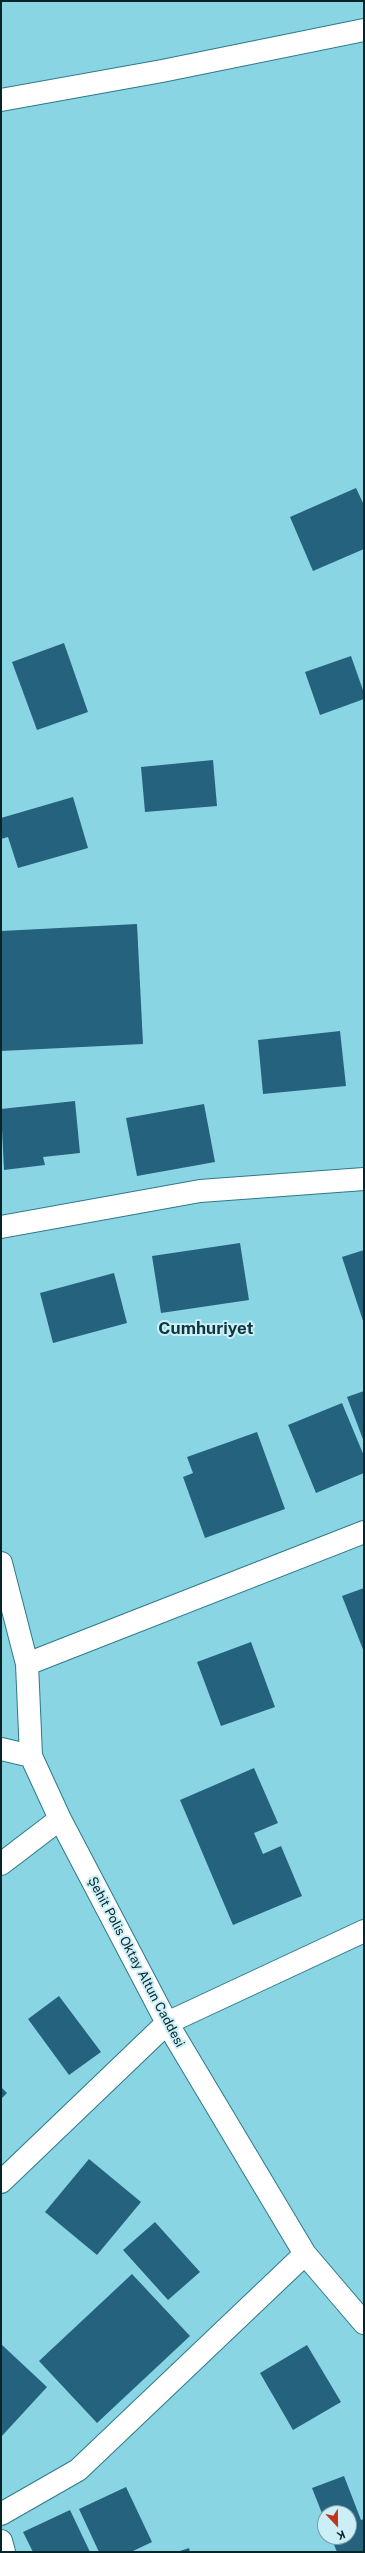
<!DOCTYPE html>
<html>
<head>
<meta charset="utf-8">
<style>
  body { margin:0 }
  #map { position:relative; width:365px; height:2553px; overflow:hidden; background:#8ad5e4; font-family:"Public Sans",sans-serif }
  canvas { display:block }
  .frame { position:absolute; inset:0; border:2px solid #05252b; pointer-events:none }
  .north { position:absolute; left:317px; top:2505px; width:40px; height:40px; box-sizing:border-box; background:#cceff7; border:1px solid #7c9ea5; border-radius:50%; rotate:158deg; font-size:11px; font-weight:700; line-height:16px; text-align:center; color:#05252b }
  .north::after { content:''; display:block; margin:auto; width:14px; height:18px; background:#c0341e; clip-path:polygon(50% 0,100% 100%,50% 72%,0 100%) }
</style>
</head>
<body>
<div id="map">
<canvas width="365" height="2553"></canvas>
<div class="frame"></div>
<div class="north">K</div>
</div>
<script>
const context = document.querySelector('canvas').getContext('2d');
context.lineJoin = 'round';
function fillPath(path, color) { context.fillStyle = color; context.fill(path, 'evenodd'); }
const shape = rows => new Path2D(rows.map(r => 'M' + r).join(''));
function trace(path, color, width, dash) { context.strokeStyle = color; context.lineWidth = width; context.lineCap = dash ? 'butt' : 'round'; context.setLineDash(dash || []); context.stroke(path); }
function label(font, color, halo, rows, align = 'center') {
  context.font = font + ' "Public Sans",sans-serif'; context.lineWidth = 4; context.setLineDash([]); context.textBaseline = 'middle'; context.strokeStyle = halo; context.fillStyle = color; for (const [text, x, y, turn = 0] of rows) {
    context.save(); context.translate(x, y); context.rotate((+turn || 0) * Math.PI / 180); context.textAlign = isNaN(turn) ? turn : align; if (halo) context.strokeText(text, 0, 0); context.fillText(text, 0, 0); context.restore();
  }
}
fillPath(shape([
  [356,488,364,505,364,549,313,571,290,517],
  [64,643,88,712,37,730,12,662],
  [351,656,364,693,364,699,320,715,305,672],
  [213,760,217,806,145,812,141,767],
  [73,797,88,848,18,868,8,837,1,839,1,818],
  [137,924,143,1044,1,1051,1,931],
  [340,1031,346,1086,263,1094,258,1040],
  [75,1101,80,1153,43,1157,45,1165,4,1170,1,1109],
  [204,1104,215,1162,137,1176,126,1118],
  [240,1243,249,1300,161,1313,152,1256],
  [364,1250,364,1324,342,1257],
  [114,1273,127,1323,53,1343,40,1293],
  [364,1391,364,1442,347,1397],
  [342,1403,364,1456,364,1473,316,1493,288,1425],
  [257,1432,285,1509,205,1538,183,1477,193,1473,187,1457],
  [364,1588,364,1652,342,1596],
  [251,1642,275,1707,221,1726,197,1662],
  [254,1768,278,1823,254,1833,263,1854,281,1846,302,1896,233,1925,180,1800],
  [59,1996,101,2052,69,2075,28,2019],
  [1,2087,7,2093,1,2099],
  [89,2159,141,2202,97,2255,45,2212],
  [155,2222,200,2272,168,2300,123,2250],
  [132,2274,190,2336,97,2423,39,2361],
  [1,2344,47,2387,1,2437],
  [307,2345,341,2402,293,2430,260,2373],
  [344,2476,361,2520,364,2519,364,2552,337,2552,331,2537,349,2537,349,2513,325,2513,325,2521,312,2488],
  [126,2487,152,2542,131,2552,99,2552,79,2509],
  [70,2510,90,2552,33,2552,23,2532],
  [189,2548,190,2552,177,2552]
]), '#25627e');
const minor = shape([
  [1,100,162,71,364,30],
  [1,1227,200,1191,364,1179],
  [1,1563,27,1664,31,1756,60,1819,167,2023,305,2254,364,2323],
  [27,1664,364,1532],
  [1,1749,31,1756],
  [1,1864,60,1819],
  [1,2182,167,2023,364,1931],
  [1,2514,78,2470,305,2254],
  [1,2541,4,2552]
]);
trace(minor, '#2d7a88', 24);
trace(minor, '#fff', 22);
label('13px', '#05252b', '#cceff7', [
  ["Şehit Polis Oktay Altun Caddesi",136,1962,62]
]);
label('bold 17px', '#0d363d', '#cceff7', [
  ["Cumhuriyet",206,1329]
]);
</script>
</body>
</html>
